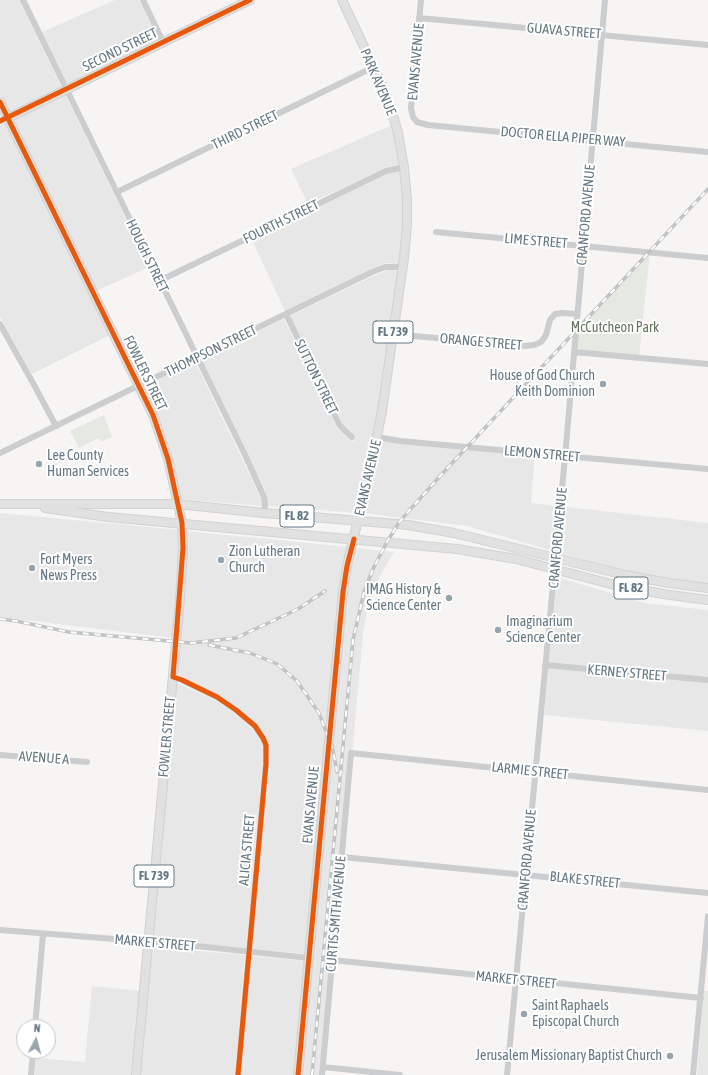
<!DOCTYPE html>
<html>
<head>
<meta charset="utf-8">
<style>
  body { margin:0 }
  #map { position:relative; width:708px; height:1075px; overflow:hidden; background:#f6f5f4; font-family:"Asap Condensed",sans-serif }
  canvas { display:block }
  .north { position:absolute; left:16px; top:1019px; width:40px; height:40px; box-sizing:border-box; background:#fff; border:1px solid #c1c9ce; border-radius:50%; rotate:6deg; font-size:11px; font-weight:700; line-height:16px; text-align:center; color:#657985 }
  .north::after { content:''; display:block; margin:auto; width:14px; height:18px; background:#98a4ac; clip-path:polygon(50% 0,100% 100%,50% 72%,0 100%) }
</style>
</head>
<body>
<div id="map">
<canvas width="708" height="1075"></canvas>
<div class="north">N</div>
</div>
<script>
const context = document.querySelector('canvas').getContext('2d');
context.lineJoin = 'round';
function fillPath(path, color) { context.fillStyle = color; context.fill(path, 'evenodd'); }
const shape = rows => new Path2D(rows.map(r => 'M' + r).join(''));
function trace(path, color, width, dash) { context.strokeStyle = color; context.lineWidth = width; context.lineCap = dash ? 'butt' : 'round'; context.setLineDash(dash || []); context.stroke(path); }
function label(font, color, halo, rows, align = 'center') {
  context.font = font + ' "Asap Condensed",sans-serif'; context.lineWidth = 4; context.setLineDash([]); context.textBaseline = 'middle'; context.strokeStyle = halo; context.fillStyle = color; for (const [text, x, y, turn = 0] of rows) {
    context.save(); context.translate(x, y); context.rotate((+turn || 0) * Math.PI / 180); context.textAlign = isNaN(turn) ? turn : align; if (halo) context.strokeText(text, 0, 0); context.fillText(text, 0, 0); context.restore();
  }
}
fillPath(shape([
  [0,0,20,0,62,88,9,113,0,94],
  [115,0,139,0,159,41,68,85,42,32],
  [65,94,149,267,96,291,12,119],
  [6,122,110,335,32,374,0,317,0,125],
  [392,125,400,164,385,168,308,204,291,169],
  [401,171,403,184,404,225,400,264,385,263,371,269,285,311,252,240,387,174],
  [392,270,399,271,379,410,357,513,268,506,267,495,201,359,284,319,336,426,343,434,353,442,356,436,347,429,342,422,290,316,373,276,386,271],
  [195,362,261,498,262,506,179,499,144,387],
  [380,438,535,454,531,503,708,523,708,583,657,577,598,564,467,526,363,513],
  [0,513,179,530,180,549,173,638,0,617],
  [185,531,349,547,306,954,252,949,270,764,269,744,262,729,244,711,218,694,184,677,176,674],
  [355,548,394,552,380,576,372,596,367,611,363,634,323,1075,301,1075,346,592,350,567],
  [557,577,644,603,708,610,708,731,544,715],
  [175,682,215,700,240,717,257,734,263,746,263,764,246,948,152,939],
  [151,947,245,955,235,1075,140,1075],
  [251,956,306,961,295,1075,241,1075],
  [92,986,141,991,133,1075,34,1075,35,1058,85,1062],
  [704,991,708,991,708,1075,697,1075]
]), '#e6e7e6');
fillPath(shape([
  [650,252,639,358,574,352,576,331],
  [104,415,112,437,101,442,99,438,79,448,70,431],
  [707,991,708,992,708,1055,700,1055]
]), '#e6e8e2');
const major = shape([
  [0,102,153,415,168,459,182,523,183,548,180,600,136,1075],
  [8,118,250,0],
  [0,504,177,504,264,513,408,525,454,533,625,575,669,583,708,588],
  [45,508,108,517,457,549,516,559,611,584,663,594,708,600],
  [298,1075,343,592,347,566,374,451,382,411,404,258,407,225,407,200,404,167,398,133,391,109,383,87,342,0]
]);
trace(major, '#d2d2d2', 10);
trace(shape([
  [23,0,246,457,264,497,265,504,264,513],
  [143,0,163,42],
  [421,0,411,108,413,117,417,122,428,125,708,152],
  [419,18,708,45],
  [0,121,8,118],
  [117,192,374,67],
  [436,232,708,258],
  [159,281,386,171,404,167],
  [286,314,339,424,345,431,352,437],
  [0,324,33,383,56,426],
  [414,336,525,346,534,345,541,342,546,335,550,320,555,314,562,313,577,314],
  [574,352,708,364],
  [377,437,400,441,708,469],
  [0,453,372,272,385,267,402,267],
  [545,665,708,680],
  [173,677,182,680,217,697,236,710,255,726,263,738,266,745,266,764,238,1075],
  [0,755,87,762],
  [342,857,708,893],
  [0,930,178,944,309,958],
  [332,960,701,998],
  [35,1027,43,934],
  [323,1067,400,1075],
  [31,1075,33,1051],
  [322,1075,351,753,708,790],
  [507,1075,565,457,605,0],
  [693,1075,708,916]
]), '#cccdce', 6);
trace(major, '#e0e1e0', 8);
const rail = shape([
  [0,619,16,621,69,632,191,643,236,638,298,609,325,591],
  [209,645,250,653,265,659,277,664,297,681,319,713,333,750,337,772],
  [312,1075,353,640,364,592,373,569,387,542,398,524,407,513,442,474,708,189]
]);
trace(rail, '#c1c3c4', 3.5);
trace(rail, '#fff', 2, [6]);
trace(shape([
  [0,102,153,415,168,459,182,523,183,548,173,677,182,680,217,697,236,710,255,726,263,738,266,745,266,764,238,1075],
  [0,121,250,0],
  [298,1075,343,592,347,566,354,539]
]), '#e8590c', 5);
for (const [x, y, r, color] of [
  [603,384,4,"#98a4ac"],
  [39,464,4,"#98a4ac"],
  [221,560,4,"#98a4ac"],
  [32,568,4,"#98a4ac"],
  [449,598,4,"#98a4ac"],
  [498,630,4,"#98a4ac"],
  [524,1014,4,"#98a4ac"],
  [670,1056,4,"#98a4ac"]
]) { const dot = new Path2D(); dot.arc(x, y, r, 0, 2 * Math.PI); context.fillStyle = color; context.fill(dot); trace(dot, '#fff', 1.5); }
for (const [x, y, w] of [
  [393,332,40],
  [297,516,34],
  [631,588,34],
  [154,876,40]
]) { const box = new Path2D(); box.roundRect(x - w / 2, y - 11, w, 22, 3); context.fillStyle = '#fff'; context.fill(box); trace(box, '#657985', 1); }
label('bold 13px', '#657985', null, [
  ["FL 739",393,332],
  ["FL 82",297,516],
  ["FL 82",631,588],
  ["FL 739",154,876]
]);
label('14px', '#657985', '#fff', [
  ["GUAVA STREET",564,31,5],
  ["SECOND STREET",120,50,-26],
  ["EVANS AVENUE",416,62,-85],
  ["PARK AVENUE",378,82,67],
  ["THIRD STREET",245,130,-26],
  ["DOCTOR ELLA PIPER WAY",563,137,5],
  ["CRANFORD AVENUE",586,215,-85],
  ["FOURTH STREET",281,222,-26],
  ["LIME STREET",536,241,5],
  ["HOUGH STREET",147,256,64],
  ["ORANGE STREET",481,342,5],
  ["THOMPSON STREET",211,351,-26],
  ["FOWLER STREET",145,373,64],
  ["SUTTON STREET",316,377,64],
  ["LEMON STREET",542,454,5],
  ["EVANS AVENUE",368,478,-77],
  ["CRANFORD AVENUE",558,538,-85],
  ["KERNEY STREET",627,673,5],
  ["FOWLER STREET",167,737,-85],
  ["AVENUE A",44,758,4],
  ["LARMIE STREET",530,771,6],
  ["EVANS AVENUE",311,805,-85],
  ["ALICIA STREET",247,850,-85],
  ["CRANFORD AVENUE",527,860,-85],
  ["BLAKE STREET",585,880,6],
  ["CURTIS SMITH AVENUE",336,914,-85],
  ["MARKET STREET",155,943,5],
  ["MARKET STREET",516,980,6]
]);
label('14px', '#667760', '#fff', [
  ["McCutcheon Park",615,328]
]);
label('14px', '#657985', '#fff', [
  ["House of God Church",595,376,"right"],
  ["Keith Dominion",595,392,"right"],
  ["Lee County",47,456],
  ["Human Services",47,472],
  ["Zion Lutheran",229,552],
  ["Church",229,568],
  ["Fort Myers",40,560],
  ["News Press",40,576],
  ["IMAG History &",441,590,"right"],
  ["Science Center",441,606,"right"],
  ["Imaginarium",506,622],
  ["Science Center",506,638],
  ["Saint Raphaels",532,1006],
  ["Episcopal Church",532,1022],
  ["Jerusalem Missionary Baptist Church",662,1056,"right"]
], 'left');
</script>
</body>
</html>
